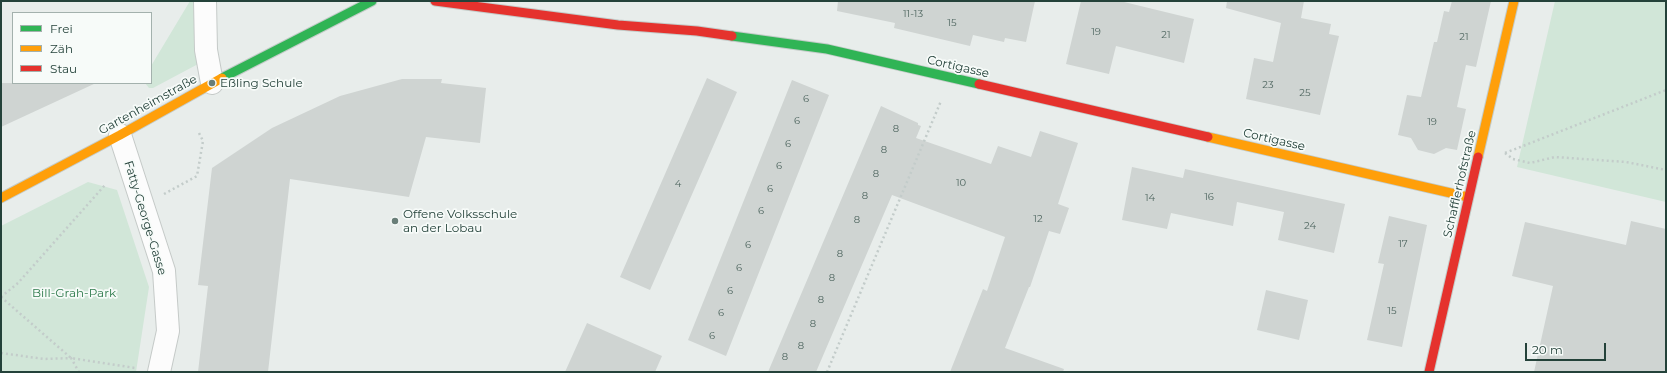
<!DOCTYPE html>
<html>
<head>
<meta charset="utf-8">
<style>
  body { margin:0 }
  #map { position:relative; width:1667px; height:373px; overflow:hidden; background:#e8edeb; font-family:Montserrat,sans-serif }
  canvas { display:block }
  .frame { position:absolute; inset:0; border:2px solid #24423a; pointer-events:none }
  .legend { position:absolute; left:12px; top:12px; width:140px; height:72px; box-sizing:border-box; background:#f7fbf9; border:1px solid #a3b1ad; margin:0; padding:5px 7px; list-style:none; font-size:12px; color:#24423a }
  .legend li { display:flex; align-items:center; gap:8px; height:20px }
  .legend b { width:20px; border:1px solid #a3b1ad }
  .scale { position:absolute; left:1525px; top:343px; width:81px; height:18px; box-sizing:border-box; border:2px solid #24423a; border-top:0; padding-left:5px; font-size:12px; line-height:14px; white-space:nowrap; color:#24423a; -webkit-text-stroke:3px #f7fbf9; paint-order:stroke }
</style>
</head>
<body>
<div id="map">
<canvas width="1667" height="373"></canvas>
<div class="frame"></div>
<ul class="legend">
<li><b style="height:5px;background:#30b455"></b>Frei</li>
<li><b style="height:5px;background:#ff9f0a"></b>Zäh</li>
<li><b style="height:5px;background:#e5322d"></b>Stau</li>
</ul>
<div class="scale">20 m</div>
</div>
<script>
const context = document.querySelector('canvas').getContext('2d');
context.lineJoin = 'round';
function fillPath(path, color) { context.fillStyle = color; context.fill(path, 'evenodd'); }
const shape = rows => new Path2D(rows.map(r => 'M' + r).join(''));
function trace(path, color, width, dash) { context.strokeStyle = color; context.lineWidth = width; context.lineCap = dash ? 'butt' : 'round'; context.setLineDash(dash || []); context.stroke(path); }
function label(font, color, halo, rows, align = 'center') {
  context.font = font + ' Montserrat,sans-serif'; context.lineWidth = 3.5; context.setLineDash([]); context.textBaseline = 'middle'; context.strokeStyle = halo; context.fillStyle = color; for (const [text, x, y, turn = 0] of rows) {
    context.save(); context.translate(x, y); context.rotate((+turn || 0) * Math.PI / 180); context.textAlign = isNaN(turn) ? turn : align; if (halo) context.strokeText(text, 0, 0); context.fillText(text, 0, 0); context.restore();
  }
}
fillPath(shape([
  [190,1,198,1,200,63,153,88,149,88,145,83,151,83,151,66],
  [1555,1,1666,1,1666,202,1517,167],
  [88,182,117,190,149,287,136,372,1,372,1,226]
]), '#d1e6d8');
fillPath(shape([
  [838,1,1035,1,1026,42,1005,38,1004,42,973,35,970,46,894,28,895,23,837,11],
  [1081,1,1120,1,1194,19,1184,63,1116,46,1109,74,1066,64],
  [1227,1,1304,1,1301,18,1331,24,1329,34,1339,36,1320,115,1246,99,1254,58,1273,62,1281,23,1226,8],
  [1452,1,1491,1,1476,67,1466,65,1457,107,1466,109,1457,150,1446,148,1434,154,1418,150,1411,138,1398,135,1407,95,1421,97,1434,42,1437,42,1444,11,1449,12],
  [707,78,737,92,650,290,620,277],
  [402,79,442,79,441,83,486,88,480,143,426,137,409,197,290,179,268,372,198,372,208,286,198,285,212,168,272,128,340,96],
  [792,80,829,95,726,356,688,340],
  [1,83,96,83,1,127],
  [881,106,918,123,918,125,921,126,916,138,991,164,998,146,1031,157,1040,131,1078,143,1058,204,1069,208,1060,234,1049,231,1030,287,1029,287,1005,348,1064,369,1063,372,950,372,983,289,987,291,1005,237,892,195,816,372,768,372],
  [1132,167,1183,178,1185,169,1345,204,1334,253,1278,240,1284,212,1237,202,1233,226,1171,213,1167,229,1122,220],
  [1389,216,1427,225,1402,347,1367,340,1384,264,1378,263],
  [1631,221,1666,229,1666,372,1534,372,1553,286,1512,276,1525,222,1626,245],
  [1266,290,1308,300,1299,340,1257,330],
  [587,323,662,356,655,372,565,372]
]), '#cfd4d2');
const street = shape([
  [205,1,206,50,212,83],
  [120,135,164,271,168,331,159,372]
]);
const fast = shape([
  [732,36,827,49,979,84],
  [222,78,372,1]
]);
const slow = shape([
  [1208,137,1468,197],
  [1478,157,1514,1],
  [1,198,120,135,222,78]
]);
const jam = shape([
  [435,1,618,25,697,31,732,36],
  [979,84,1208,137],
  [1429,372,1478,157]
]);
trace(street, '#c5cac8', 24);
trace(fast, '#c3cbc8', 11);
trace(slow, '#c3cbc8', 11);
trace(jam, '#c3cbc8', 11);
trace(shape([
  [1505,153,1666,90],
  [1505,153,1513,159,1530,163,1555,157,1626,162,1666,170],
  [164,194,197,176,203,141,198,131],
  [1,297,71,358,135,368],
  [1,297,18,283,105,185],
  [1,353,44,359,71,358,79,372],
  [827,372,941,101]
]), '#c3ccca', 2.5, [2, 3]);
trace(street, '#fcfcfc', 22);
trace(fast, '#30b455', 9);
trace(slow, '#ff9f0a', 9);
trace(jam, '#e5322d', 9);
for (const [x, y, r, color] of [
  [212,83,4,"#697e78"],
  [395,221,4,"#697e78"]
]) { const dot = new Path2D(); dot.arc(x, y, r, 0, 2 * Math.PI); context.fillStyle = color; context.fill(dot); trace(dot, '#f7fbf9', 1.5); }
label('10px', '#506761', null, [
  ["11-13",913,14],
  ["15",952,23],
  ["19",1096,32],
  ["21",1166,35],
  ["21",1464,37],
  ["23",1268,85],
  ["25",1305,93],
  ["6",806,99],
  ["6",797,121],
  ["19",1432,122],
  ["8",896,129],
  ["6",788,144],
  ["8",884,150],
  ["6",779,166],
  ["8",876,174],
  ["10",961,183],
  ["4",678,184],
  ["6",770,189],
  ["8",865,196],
  ["16",1209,197],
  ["14",1150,198],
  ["6",761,211],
  ["12",1038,219],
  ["8",857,220],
  ["24",1310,226],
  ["17",1403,244],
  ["6",748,245],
  ["8",840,254],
  ["6",739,268],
  ["8",832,278],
  ["6",730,291],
  ["8",821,300],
  ["15",1392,311],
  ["6",721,313],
  ["8",813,324],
  ["6",712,336],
  ["8",801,346],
  ["8",785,357]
]);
label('12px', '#24423a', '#f7fbf9', [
  ["Cortigasse",958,67,13],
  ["Gartenheimstraße",148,105,-29],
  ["Cortigasse",1274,140,13],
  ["Schafflerhofstraße",1460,184,-77],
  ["Fatty-George-Gasse",145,218,73]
]);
label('12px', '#24423a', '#f7fbf9', [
  ["Eßling Schule",220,83],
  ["Offene Volksschule",403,214],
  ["an der Lobau",403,228]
], 'left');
label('12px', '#2d7a4b', '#f7fbf9', [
  ["Bill-Grah-Park",74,293]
]);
</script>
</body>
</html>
